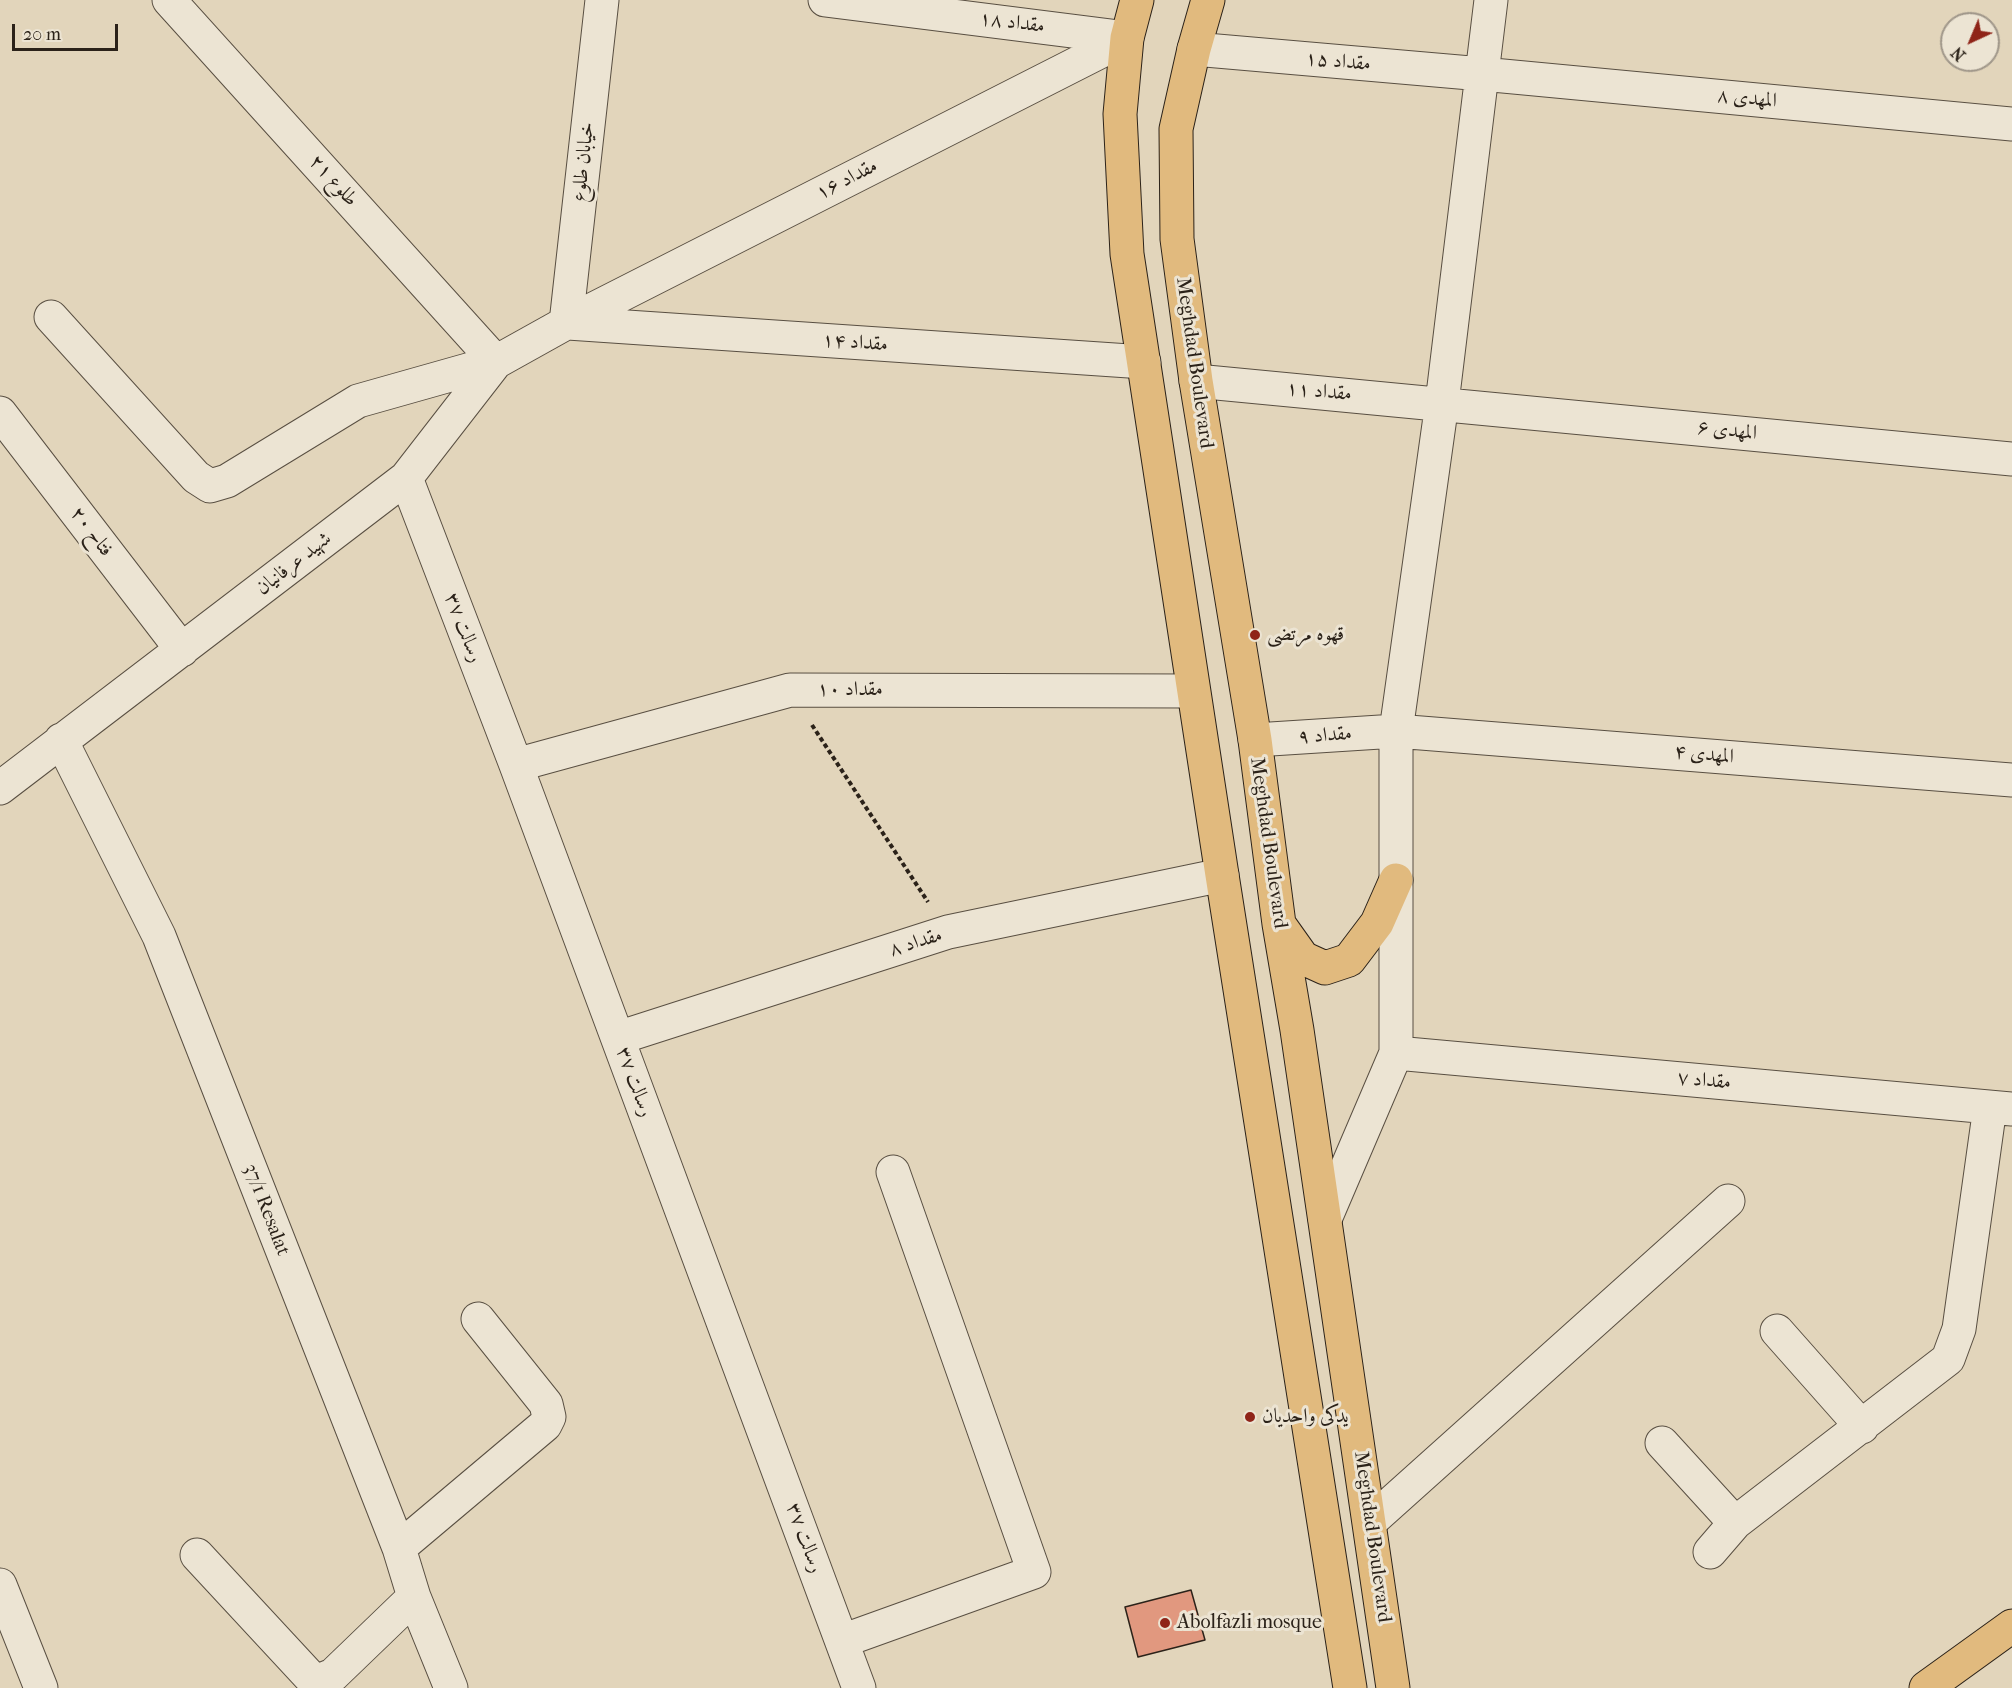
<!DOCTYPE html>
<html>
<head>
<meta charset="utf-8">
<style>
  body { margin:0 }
  #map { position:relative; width:2012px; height:1688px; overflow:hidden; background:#e2d5bb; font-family:"IM FELL French Canon",serif }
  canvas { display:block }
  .north { position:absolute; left:1940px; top:12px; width:60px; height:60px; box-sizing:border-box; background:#ece4d3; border:2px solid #9f9689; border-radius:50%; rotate:224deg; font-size:16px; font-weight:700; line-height:24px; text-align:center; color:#2b2219 }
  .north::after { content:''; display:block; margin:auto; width:21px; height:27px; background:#8f2418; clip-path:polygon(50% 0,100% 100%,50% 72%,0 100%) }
  .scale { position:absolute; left:12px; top:24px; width:106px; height:27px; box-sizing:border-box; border:3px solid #2b2219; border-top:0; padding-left:8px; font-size:18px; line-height:21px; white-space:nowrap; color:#2b2219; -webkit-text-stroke:4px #ece4d3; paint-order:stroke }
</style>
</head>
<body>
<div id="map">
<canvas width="2012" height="1688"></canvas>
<div class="north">N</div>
<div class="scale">20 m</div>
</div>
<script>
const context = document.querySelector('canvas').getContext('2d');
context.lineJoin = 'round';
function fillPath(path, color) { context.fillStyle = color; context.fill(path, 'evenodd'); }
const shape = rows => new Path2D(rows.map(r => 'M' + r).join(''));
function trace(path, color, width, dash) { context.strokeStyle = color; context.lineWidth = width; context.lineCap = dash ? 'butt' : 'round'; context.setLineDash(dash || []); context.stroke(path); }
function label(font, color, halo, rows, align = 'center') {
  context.font = font + ' "IM FELL French Canon",Amiri,serif'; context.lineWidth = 6; context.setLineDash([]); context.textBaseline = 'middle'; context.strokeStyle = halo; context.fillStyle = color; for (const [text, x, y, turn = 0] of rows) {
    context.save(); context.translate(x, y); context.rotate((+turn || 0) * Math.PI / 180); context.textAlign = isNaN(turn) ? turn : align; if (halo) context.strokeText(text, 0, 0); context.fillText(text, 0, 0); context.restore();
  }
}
const building = shape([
  [1191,1590,1205,1640,1138,1657,1125,1607,1191,1590]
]);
fillPath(building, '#e1987f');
trace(building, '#2b2219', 1.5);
const minor = shape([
  [825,0,1127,38],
  [1194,49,1482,74,2012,124],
  [51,317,196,477,210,486,227,481,358,401,496,362,169,0],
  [566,323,602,0],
  [568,323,1144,362],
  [1196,381,2012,459],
  [0,413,182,650],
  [406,478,516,765,859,1688],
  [61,740,159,936,399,1548,414,1597,451,1688],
  [1255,740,1396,731,2012,780],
  [516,765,790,690,1193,691],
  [0,788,406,478,496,362,566,323,1127,38],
  [618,1038,948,932,1222,875],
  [1396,1053,2012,1109],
  [1325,1219,1396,1053,1396,731,1442,403,1491,0],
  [1777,1331,1862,1427],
  [1662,1443,1735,1523],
  [1370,1522,1728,1201],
  [399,1548,545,1425,549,1417,546,1404,478,1319],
  [1710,1552,1735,1523,1948,1359,1959,1329,1990,1107],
  [197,1555,311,1678,321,1680,333,1675,414,1597],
  [0,1585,41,1688],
  [842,1641,1034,1572,893,1172]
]);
const major = shape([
  [1137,0,1127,38,1120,114,1127,254,1222,875,1350,1688],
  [1208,0,1194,49,1176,129,1177,239,1196,381,1255,740,1279,924,1297,1030,1393,1688],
  [1281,927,1303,958,1325,968,1349,960,1377,923,1396,880],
  [1926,1688,2012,1626]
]);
trace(minor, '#594f42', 35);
trace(major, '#2b2219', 35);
trace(shape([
  [812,725,928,902]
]), '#2b2219', 4, [4.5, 3]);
trace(minor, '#ece4d3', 33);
trace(major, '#e1ba7e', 33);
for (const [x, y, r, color] of [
  [1255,635,6,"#8f2418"],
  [1250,1417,6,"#8f2418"],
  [1165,1623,6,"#8f2418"]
]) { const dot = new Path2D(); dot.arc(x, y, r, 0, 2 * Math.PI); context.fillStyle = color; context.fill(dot); trace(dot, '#ece4d3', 2); }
label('20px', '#2b2219', '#ece4d3', [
  ["مقداد ۱۸",1012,23,7],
  ["مقداد ۱۵",1338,62,5],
  ["المهدی ۸",1747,99,5],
  ["خیابان طلوع",584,162,-84],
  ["مقداد ۱۶",847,180,-27],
  ["طلوع ۲۱",333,181,48],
  ["مقداد ۱۴",855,343,4],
  ["Meghdad Boulevard",1194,363,82],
  ["مقداد ۱۱",1319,392,5],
  ["المهدی ۶",1727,431,6],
  ["فتاح ۲۰",91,532,53],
  ["شهید عرفانیان",294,564,-38],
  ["رسالت ۳۷",463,628,69],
  ["مقداد ۱۰",850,690],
  ["مقداد ۹",1325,736,-4],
  ["المهدی ۴",1704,755,5],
  ["Meghdad Boulevard",1268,843,82],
  ["مقداد ۸",916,943,-17],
  ["مقداد ۷",1704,1081,5],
  ["رسالت ۳۷",634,1082,70],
  ["37/1 Resalat",266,1210,69],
  ["Meghdad Boulevard",1372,1537,82],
  ["رسالت ۳۷",804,1538,70]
]);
label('20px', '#2b2219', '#ece4d3', [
  ["قهوه مرتضی",1267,635],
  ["یدکی واحدیان",1262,1417],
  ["Abolfazli mosque",1177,1623]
], 'left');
</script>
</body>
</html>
